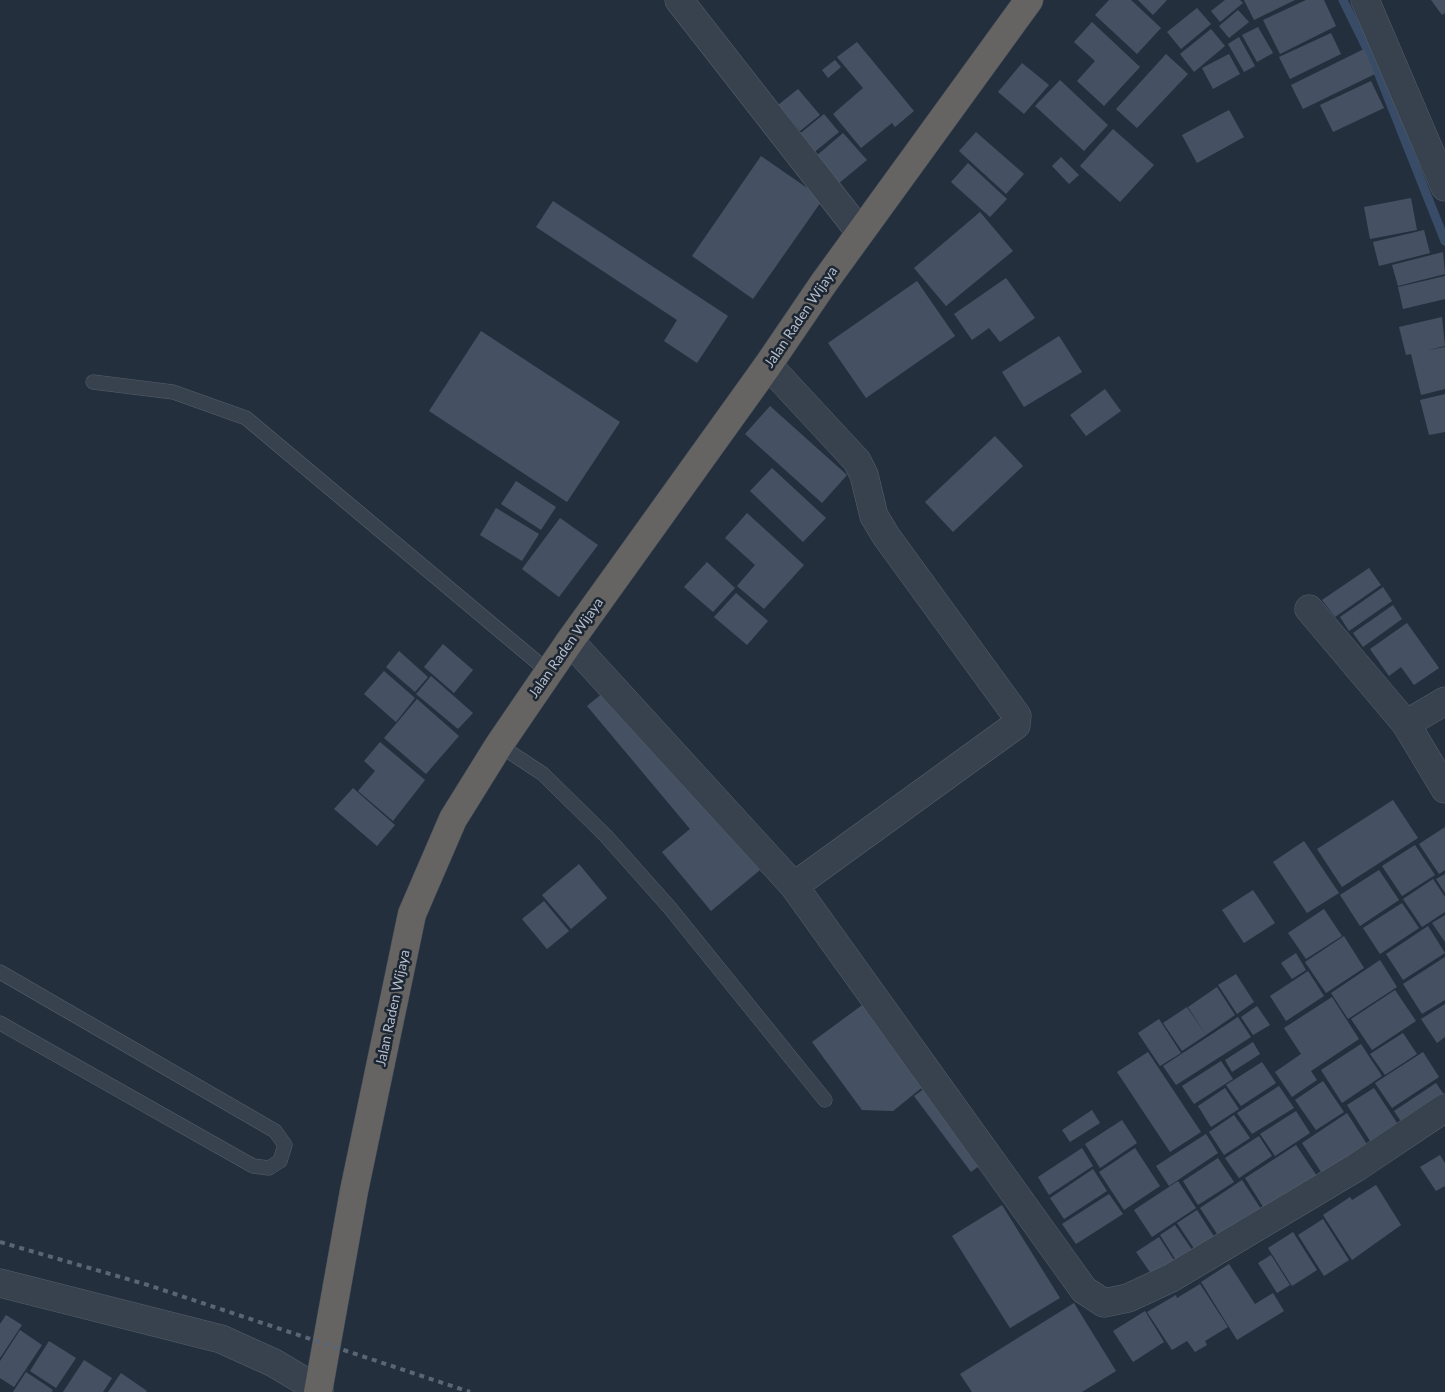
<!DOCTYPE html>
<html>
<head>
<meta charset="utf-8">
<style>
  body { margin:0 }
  canvas { display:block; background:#242f3e }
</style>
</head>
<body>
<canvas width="1445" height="1392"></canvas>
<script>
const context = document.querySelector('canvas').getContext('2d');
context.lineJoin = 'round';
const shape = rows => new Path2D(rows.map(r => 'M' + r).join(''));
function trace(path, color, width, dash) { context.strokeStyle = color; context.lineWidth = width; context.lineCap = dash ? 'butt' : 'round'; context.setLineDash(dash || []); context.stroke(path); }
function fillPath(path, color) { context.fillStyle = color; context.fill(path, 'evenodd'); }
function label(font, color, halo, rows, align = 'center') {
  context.font = font + ' Lato,sans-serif'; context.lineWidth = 5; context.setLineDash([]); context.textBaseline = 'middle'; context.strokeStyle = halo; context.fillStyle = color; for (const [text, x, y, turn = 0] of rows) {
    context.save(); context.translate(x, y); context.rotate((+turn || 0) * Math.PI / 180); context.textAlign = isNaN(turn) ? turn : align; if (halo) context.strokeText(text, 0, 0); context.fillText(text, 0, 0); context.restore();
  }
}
trace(shape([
  [1343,0,1376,67,1445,241]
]), '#394c67', 9);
fillPath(shape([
  [1109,0,1131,0,1161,28,1137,54,1095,15],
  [1138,0,1167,0,1153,15],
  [1225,0,1240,0,1243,3,1220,22,1211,11],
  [1244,0,1295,0,1254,20],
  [1306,0,1324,0,1336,26,1280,54,1263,20],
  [1431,0,1445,0,1445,13,1442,15],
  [1197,8,1211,24,1181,49,1167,32],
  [1238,10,1249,22,1229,38,1219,26],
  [1092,22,1140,67,1104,106,1077,81,1095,61,1074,42],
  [1258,27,1273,53,1257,62,1242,35],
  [1211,29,1225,46,1194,72,1180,54],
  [1331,33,1341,54,1290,79,1279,57],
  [1239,37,1255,66,1244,72,1228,44],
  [857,42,914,111,895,127,892,123,861,148,833,114,863,88,837,57],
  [1364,49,1375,74,1303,109,1291,85],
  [1166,54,1188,74,1137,128,1116,109],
  [1229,54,1240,74,1213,89,1202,68],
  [835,60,841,67,828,78,822,70],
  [1022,63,1049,85,1024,114,998,92],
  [1060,80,1108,125,1084,151,1035,106],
  [1371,81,1384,108,1333,132,1320,105],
  [798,89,820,115,800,131,778,105],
  [1229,110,1244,137,1197,163,1182,135],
  [824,114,839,132,812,154,797,136],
  [1113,129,1154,165,1120,202,1080,166],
  [976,132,1024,174,1006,194,959,151],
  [843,133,867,160,838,184,815,157],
  [761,156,823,199,753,299,692,256],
  [1061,157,1079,175,1069,184,1052,166],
  [968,163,1007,199,990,217,951,182],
  [1411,198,1417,230,1370,239,1364,207],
  [553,201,728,316,697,363,664,341,677,320,536,227],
  [980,212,1013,251,946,306,914,268],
  [1424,230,1430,253,1379,266,1373,242],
  [1443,252,1445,274,1398,286,1392,265],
  [1445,276,1445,299,1403,309,1398,287],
  [1006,278,1035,318,1000,342,989,328,972,340,954,314],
  [917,281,955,336,866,398,828,343],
  [1442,317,1445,346,1428,350,1445,347,1445,389,1421,395,1411,354,1406,355,1399,327],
  [481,331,620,422,567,502,429,411],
  [1059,336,1082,372,1024,407,1002,372],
  [1105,389,1121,411,1086,436,1070,415],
  [1445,394,1445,432,1429,435,1420,400],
  [770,406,847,475,822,503,745,434],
  [995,436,1023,466,953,532,925,502],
  [772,468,826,518,803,542,750,491],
  [516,481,556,507,541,530,501,504],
  [496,508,539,534,522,561,480,535],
  [747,513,804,565,764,609,737,586,755,565,725,538],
  [560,518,598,545,559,597,522,569],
  [707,562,735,588,713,612,684,587],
  [1369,568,1381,585,1335,617,1322,600],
  [1383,587,1392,601,1349,631,1340,617],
  [736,593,768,621,747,645,714,617],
  [1393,605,1402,619,1363,647,1353,633],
  [1407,623,1439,668,1414,685,1401,667,1389,676,1370,649],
  [443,644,473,670,454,693,424,667],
  [399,651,428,677,415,692,386,667],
  [384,671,415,698,396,722,364,694],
  [431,676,473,713,458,729,416,694],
  [609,688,760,870,711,911,662,852,690,829,587,706],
  [417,699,459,736,426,774,384,738],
  [380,742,425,780,393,821,358,791,375,771,364,761],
  [353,788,395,825,377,846,334,809],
  [1393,800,1418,838,1342,887,1317,849],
  [1445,827,1445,870,1439,874,1419,844],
  [1304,841,1339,893,1307,913,1273,862],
  [1415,845,1435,875,1402,896,1382,866],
  [579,864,607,898,571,929,542,895],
  [1379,870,1399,900,1360,926,1340,895],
  [1445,874,1445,893,1436,879],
  [1433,879,1445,897,1445,912,1422,927,1403,899],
  [1253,890,1275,923,1244,943,1222,910],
  [544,901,569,931,547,949,522,919],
  [1402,903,1419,928,1380,954,1363,928],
  [1324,909,1342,936,1306,959,1288,933],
  [1445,915,1445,942,1432,923],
  [1428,926,1445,953,1403,980,1386,954],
  [1344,936,1364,968,1326,993,1305,962],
  [1296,953,1306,970,1292,979,1281,963],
  [1445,957,1445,1000,1422,1014,1403,984],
  [1380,960,1397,987,1348,1019,1331,993],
  [1308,971,1324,996,1286,1021,1270,996],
  [1236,974,1254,1002,1237,1014,1218,985],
  [1217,987,1235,1015,1206,1035,1188,1007],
  [1395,990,1416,1021,1372,1050,1351,1019],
  [1332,997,1359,1039,1311,1071,1317,1080,1292,1097,1275,1072,1301,1054,1284,1028],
  [869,1000,930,1081,893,1111,862,1110,812,1042],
  [1445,1004,1445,1037,1437,1043,1421,1019],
  [1257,1006,1270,1025,1253,1035,1241,1017],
  [1187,1007,1206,1035,1182,1051,1163,1023],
  [1238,1017,1251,1037,1176,1085,1163,1066],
  [1159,1019,1181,1053,1160,1066,1138,1033],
  [1403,1033,1417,1054,1385,1075,1370,1054],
  [1253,1042,1260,1054,1232,1072,1225,1060],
  [1361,1044,1382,1076,1342,1103,1321,1070],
  [1148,1052,1201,1132,1170,1152,1117,1072],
  [1423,1052,1439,1077,1392,1108,1375,1083],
  [1221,1061,1233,1079,1194,1104,1182,1086],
  [1262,1062,1276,1083,1241,1106,1226,1085],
  [1323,1081,1344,1112,1316,1130,1295,1100],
  [1436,1083,1445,1096,1404,1126,1394,1111],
  [931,1084,988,1159,971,1172,914,1096],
  [1279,1086,1294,1108,1252,1134,1237,1113],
  [1225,1088,1239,1109,1211,1127,1198,1106],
  [1374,1088,1399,1126,1372,1144,1347,1105],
  [1092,1110,1100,1123,1070,1142,1062,1130],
  [1296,1111,1310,1133,1275,1156,1260,1134],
  [1347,1113,1370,1149,1325,1178,1302,1143],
  [1234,1115,1250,1138,1224,1155,1209,1132],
  [1122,1120,1137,1143,1100,1168,1085,1144],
  [1206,1134,1218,1153,1169,1186,1156,1166],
  [1259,1136,1272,1156,1239,1178,1225,1158],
  [1296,1145,1317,1176,1265,1210,1245,1178],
  [1082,1148,1093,1166,1049,1195,1038,1177],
  [1135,1148,1160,1186,1124,1210,1099,1172],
  [1440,1155,1445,1163,1445,1186,1436,1191,1420,1167],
  [1218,1158,1234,1182,1198,1205,1183,1181],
  [1093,1169,1107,1191,1064,1219,1050,1198],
  [1242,1180,1263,1212,1221,1240,1200,1208],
  [1178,1181,1196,1208,1152,1237,1134,1210],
  [1376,1185,1401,1225,1352,1260,1323,1215,1350,1197,1352,1200],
  [1109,1194,1123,1214,1076,1244,1062,1224],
  [1002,1205,1060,1298,1010,1328,952,1236],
  [1197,1210,1217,1241,1197,1253,1177,1223],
  [1323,1219,1349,1260,1324,1276,1298,1235],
  [1175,1225,1195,1254,1179,1265,1160,1235],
  [1293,1232,1317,1270,1292,1286,1268,1248],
  [1159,1237,1174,1260,1152,1275,1136,1252],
  [1271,1255,1290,1285,1277,1293,1258,1263],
  [1229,1264,1255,1304,1273,1293,1284,1311,1237,1340,1201,1282],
  [1200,1284,1228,1327,1205,1341,1207,1345,1195,1352,1187,1341,1172,1350,1147,1312,1176,1295,1177,1298],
  [1074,1303,1116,1371,1082,1392,972,1392,960,1374],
  [1145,1311,1164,1342,1133,1362,1113,1331],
  [6,1315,22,1325,0,1358,0,1324],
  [20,1330,42,1345,14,1387,0,1378,0,1361],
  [49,1341,76,1358,56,1388,30,1371],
  [84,1360,112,1378,103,1392,63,1392],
  [26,1372,53,1390,52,1392,13,1392],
  [121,1373,147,1391,146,1392,108,1392]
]), '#455162');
const service = shape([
  [93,382,173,392,246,418,549,672],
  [499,745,543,774,606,836,670,908,825,1100],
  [0,972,275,1131,285,1145,280,1161,269,1168,253,1166,0,1023]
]);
const minor = shape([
  [679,0,860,232],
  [1365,0,1445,187],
  [768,365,857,461,864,475,874,516,886,536,1017,716,1016,725,794,886],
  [1309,609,1406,724,1445,789],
  [570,641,794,886,1084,1290,1104,1303,1128,1298,1171,1278,1357,1167,1445,1108],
  [1406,724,1445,701],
  [0,1283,221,1339,274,1363,319,1390]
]);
const trunk = shape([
  [318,1392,354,1191,412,914,453,819,499,745,570,641,768,365,823,284,1029,0]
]);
trace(service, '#565f6c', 15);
trace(minor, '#565f6c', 29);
trace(trunk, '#434c59', 29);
trace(service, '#38414e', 14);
trace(minor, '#38414e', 28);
trace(trunk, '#656462', 28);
trace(shape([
  [0,1242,148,1285,470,1392]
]), '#5a6575', 4, [5, 5]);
label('14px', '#b4bcc9', '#1d2633', [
  ["Jalan Raden Wijaya",801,317,-56],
  ["Jalan Raden Wijaya",566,648,-55],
  ["Jalan Raden Wijaya",393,1008,-78]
]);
</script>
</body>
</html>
